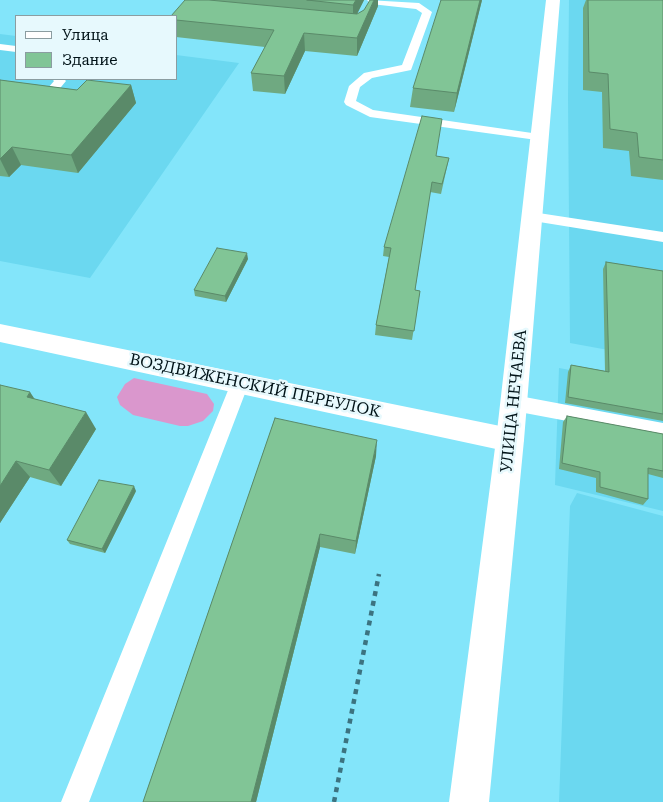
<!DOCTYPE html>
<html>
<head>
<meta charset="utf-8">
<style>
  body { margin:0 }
  #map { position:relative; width:663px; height:802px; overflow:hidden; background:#83e5fa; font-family:"Roboto Serif",serif }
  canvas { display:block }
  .legend { position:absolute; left:15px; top:15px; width:162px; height:65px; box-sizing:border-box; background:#e7f9fd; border:1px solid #8b9da1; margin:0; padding:6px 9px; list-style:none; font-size:15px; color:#001217 }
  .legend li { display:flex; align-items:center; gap:10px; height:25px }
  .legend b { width:25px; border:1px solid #8b9da1 }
</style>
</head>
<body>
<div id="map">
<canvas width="663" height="802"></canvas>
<ul class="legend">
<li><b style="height:6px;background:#fff"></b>Улица</li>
<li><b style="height:14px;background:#81c596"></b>Здание</li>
</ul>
</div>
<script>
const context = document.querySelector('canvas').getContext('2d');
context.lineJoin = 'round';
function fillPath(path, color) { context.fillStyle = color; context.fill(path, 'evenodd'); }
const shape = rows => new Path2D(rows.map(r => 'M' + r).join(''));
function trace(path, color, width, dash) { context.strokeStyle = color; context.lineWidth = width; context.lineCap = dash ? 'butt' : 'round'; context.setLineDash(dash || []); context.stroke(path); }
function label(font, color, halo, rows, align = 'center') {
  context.font = font + ' "Roboto Serif",serif'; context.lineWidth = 5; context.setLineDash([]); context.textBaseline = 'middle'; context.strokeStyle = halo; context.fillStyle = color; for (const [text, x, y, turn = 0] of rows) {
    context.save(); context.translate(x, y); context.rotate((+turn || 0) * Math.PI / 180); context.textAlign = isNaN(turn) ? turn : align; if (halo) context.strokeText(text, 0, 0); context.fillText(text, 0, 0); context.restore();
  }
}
fillPath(shape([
  [569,0,663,0,663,360,570,343,568,98],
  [0,34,16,36,16,79,176,79,176,55,239,63,90,278,0,261],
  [559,368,663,387,663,511,555,485],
  [577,493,663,516,663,802,559,802,570,506]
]), '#6bd8f0');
fillPath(shape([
  [134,378,207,394,214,404,213,411,203,421,188,426,180,426,133,415,120,405,117,397,125,384]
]), '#da97cd');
trace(shape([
  [334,802,379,574]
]), '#3c7380', 4.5, [5, 5]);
fillPath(shape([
  [367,0,419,3,432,12,411,70,372,78,360,87,356,101,373,110,539,134,545,138,544,141,370,117,346,105,344,102,349,86,364,73,402,65,422,13,416,9,371,4,367,0],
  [0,44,16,46,16,52,0,50,0,44],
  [52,79,64,79,66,81,52,98,44,98,42,95,54,81,52,79],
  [532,212,663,232,663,242,527,220,525,217,532,212],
  [240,376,246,378,249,383,89,802,61,802,231,383,234,378,240,376],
  [514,395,663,423,663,439,514,411,507,408,505,403,507,398,514,395]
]), '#fff');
fillPath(shape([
  [0,324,510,428,520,431,524,440,520,449,510,452,0,342,0,324]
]), '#fff');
fillPath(shape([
  [546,0,560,0,524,440,489,802,449,802,496,440,546,0]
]), '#fff');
fillPath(shape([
  [185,0,364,0,357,14,378,6,357,56,305,51,285,94,253,91,251,73,265,47,176,37,176,16],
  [482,0,454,112,410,107,413,88],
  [586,0,663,0,663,180,631,176,629,151,603,148,602,92,583,90,583,8],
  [0,80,77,90,131,85,136,103,78,173,21,165,9,177,0,176],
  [449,158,441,194,430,192,415,290,420,291,412,340,375,335,376,325,389,257,383,256,384,247],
  [248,259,226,302,195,296,194,290],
  [606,262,663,271,663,421,565,403,568,372,571,365,605,371,603,269],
  [0,385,35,399,96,429,61,486,30,477,0,523],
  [567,416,663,434,663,478,648,474,648,499,643,505,596,492,596,478,559,469,563,422],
  [275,418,376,456,355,554,320,547,256,802,143,802],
  [136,491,105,553,70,544,67,540]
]), '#6fa981');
fillPath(shape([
  [356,0,364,0,353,22,353,5],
  [374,0,378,0,378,6,357,56,357,38],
  [480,0,482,0,454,112,457,93],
  [304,33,305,51,285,94,284,76],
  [131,85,136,103,78,173,71,155],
  [12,147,21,165,9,177,0,159],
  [247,253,248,259,226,302,225,296],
  [30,392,42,410,27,397],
  [86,412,96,429,61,486,49,470],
  [377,440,376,456,355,554,356,541],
  [16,461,30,477,0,523,0,486],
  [134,486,136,491,105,553,102,549],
  [320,534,320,547,256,802,251,802]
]), '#5a8a69');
const building = shape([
  [185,0,209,0,357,14,364,10,370,0,374,0,357,38,304,33,284,76,251,73,274,30,176,20,176,16,171,16,185,0],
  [307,0,356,0,353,5,307,0],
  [441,0,480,0,457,93,413,88,441,0],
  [588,0,663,0,663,160,639,157,637,133,610,129,608,74,589,72,588,0],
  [0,80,77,90,87,80,131,85,71,155,12,147,0,159,0,80],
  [422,116,442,119,436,156,449,158,442,184,432,182,415,290,420,291,414,331,376,325,391,248,384,247,422,116],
  [217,248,247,253,225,296,194,290,217,248],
  [606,262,663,271,663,414,568,397,571,365,609,372,606,262],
  [0,385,30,392,27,397,86,412,49,470,16,461,0,486,0,385],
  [567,416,663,434,663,471,648,468,648,499,600,487,600,472,562,463,567,416],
  [275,418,377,440,356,541,320,534,251,802,143,802,275,418],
  [99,480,134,486,102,549,67,540,99,480]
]);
fillPath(building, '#81c596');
trace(building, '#5a8a69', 1);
label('16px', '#001217', '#e7f9fd', [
  ["ВОЗДВИЖЕНСКИЙ ПЕРЕУЛОК",255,386,12],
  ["УЛИЦА НЕЧАЕВА",514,401,-84]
]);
</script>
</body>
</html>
